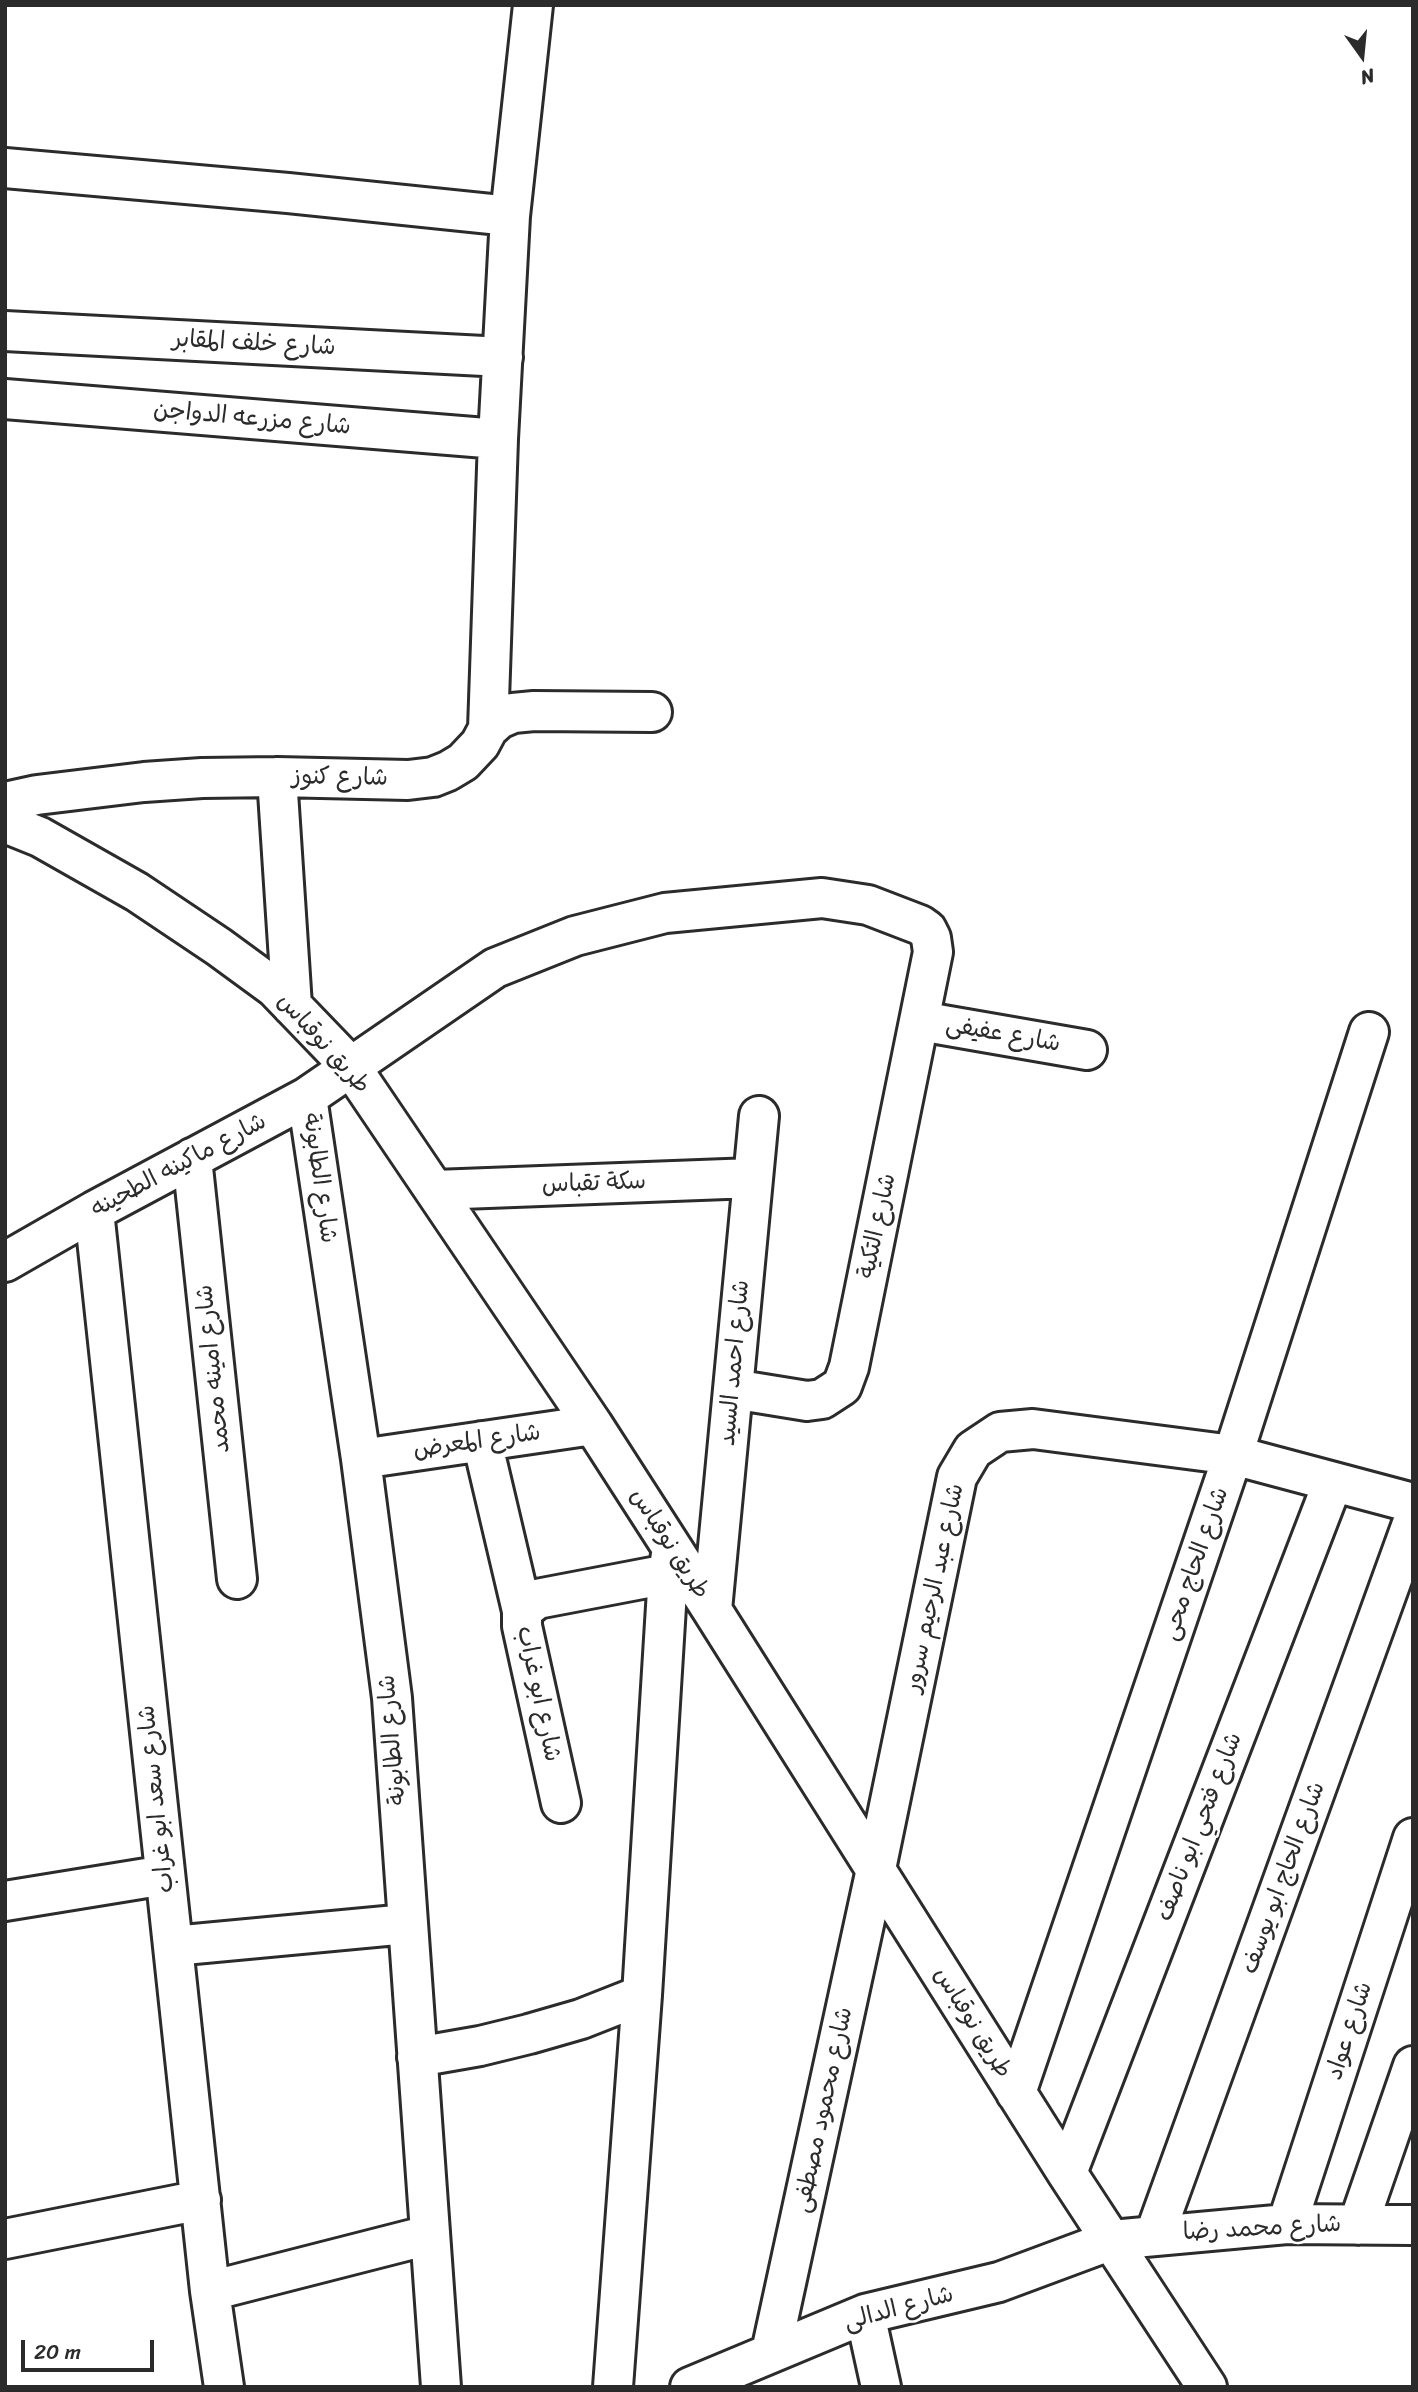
<!DOCTYPE html>
<html>
<head>
<meta charset="utf-8">
<style>
  body { margin:0 }
  #map { position:relative; width:1418px; height:2392px; overflow:hidden; background:#fff; font-family:Sriracha,sans-serif }
  canvas { display:block }
  .frame { position:absolute; inset:0; border:7px solid #2b2b2b; pointer-events:none }
  .north { position:absolute; left:1327px; top:21px; width:70px; height:70px; -webkit-text-stroke:5px #fff; paint-order:stroke; rotate:165deg; font-size:19px; font-weight:700; line-height:28px; text-align:center; color:#2b2b2b }
  .north::after { content:''; display:block; margin:auto; width:24px; height:32px; background:#2b2b2b; clip-path:polygon(50% 0,100% 100%,50% 72%,0 100%) }
  .scale { position:absolute; left:21px; top:2340px; width:133px; height:32px; box-sizing:border-box; border:4px solid #2b2b2b; border-top:0; padding-left:9px; font-size:21px; line-height:24px; white-space:nowrap; color:#2b2b2b; -webkit-text-stroke:5px #fff; paint-order:stroke }
</style>
</head>
<body>
<div id="map">
<canvas width="1418" height="2392"></canvas>
<div class="frame"></div>
<div class="north">N</div>
<div class="scale">20 m</div>
</div>
<script>
const context = document.querySelector('canvas').getContext('2d');
context.lineJoin = 'round';
const shape = rows => new Path2D(rows.map(r => 'M' + r).join(''));
function trace(path, color, width, dash) { context.strokeStyle = color; context.lineWidth = width; context.lineCap = dash ? 'butt' : 'round'; context.setLineDash(dash || []); context.stroke(path); }
function label(font, color, halo, rows, align = 'center') {
  context.font = font + ' Sriracha,"Playpen Sans Arabic",sans-serif'; context.lineWidth = 5; context.setLineDash([]); context.textBaseline = 'middle'; context.strokeStyle = halo; context.fillStyle = color; for (const [text, x, y, turn = 0] of rows) {
    context.save(); context.translate(x, y); context.rotate((+turn || 0) * Math.PI / 180); context.textAlign = isNaN(turn) ? turn : align; if (halo) context.strokeText(text, 0, 0); context.fillText(text, 0, 0); context.restore();
  }
}
const minor = shape([
  [5,168,288,193,510,216],
  [5,331,503,357],
  [5,399,498,439],
  [488,729,498,439,510,216,533,5],
  [277,777,292,1006],
  [5,802,37,795,144,782,202,778,277,777,408,780,433,777,448,771,463,762,480,744,488,729,499,719,513,713,534,711,652,712],
  [5,823,40,837,137,892,219,947,275,988,351,1067,593,1425,712,1610,1067,2173,1207,2387],
  [920,1021,1087,1050],
  [307,1097,361,1459,392,1698,441,2387],
  [192,1158,237,1579],
  [435,1190,753,1178],
  [94,1211,210,2291,224,2387],
  [5,1262,94,1211,307,1097,495,968,575,936,665,913,822,898,868,905,920,925,927,930,931,938,933,952,849,1367,842,1386,822,1399,807,1401,733,1389],
  [482,1441,522,1611],
  [361,1459,593,1425],
  [712,1610,759,1116],
  [561,1803,522,1626,522,1611,537,1599,668,1574],
  [5,1901,165,1875],
  [173,1946,407,1924],
  [642,1995,668,1574,672,1548],
  [417,2057,480,2046,529,2034,581,2019,642,1995,613,2387],
  [1016,2093,1233,1455,1369,1032],
  [1067,2173,1333,1482],
  [1287,2224,1413,1838],
  [1358,2225,1413,2066],
  [1155,2234,1413,1521],
  [5,2239,201,2200],
  [210,2291,429,2235],
  [865,2314,881,2387],
  [771,2352,876,1869,957,1477,973,1450,1000,1432,1033,1429,1233,1455,1413,1503],
  [690,2387,865,2314,999,2282,1112,2240,1287,2224,1413,2225]
]);
trace(minor, '#2b2b2b', 44);
trace(minor, '#fff', 38);
label('24px', '#2b2b2b', '#fff', [
  ["شارع خلف المقابر",254,344,3],
  ["شارع مزرعه الدواجن",252,419,5],
  ["شارع كنوز",340,778,1],
  ["شارع عفيفى",1003,1035,10],
  ["طريق نوقباس",323,1044,48],
  ["شارع ماكينه الطحينه",179,1166,-28],
  ["شارع الطابونة",319,1178,82],
  ["سكة تقباس",594,1184,-2],
  ["شارع التكية",878,1226,-78],
  ["شارع احمد السيد",735,1363,-85],
  ["شارع امينه محمد",214,1369,-96],
  ["شارع المعرض",477,1442,-8],
  ["طريق نوقباس",669,1544,57],
  ["شارع الحاج محى",1196,1564,-71],
  ["شارع عبد الرحيم سرور",935,1588,-78],
  ["شارع ابو غراب",538,1694,78],
  ["شارع الطابونة",393,1740,-95],
  ["شارع سعد ابو غراب",157,1799,-96],
  ["شارع فتحي ابو ناصف",1200,1827,-69],
  ["شارع الحاج ابو يوسف",1284,1878,-70],
  ["طريق نوقباس",972,2023,58],
  ["شارع عواد",1350,2031,-72],
  ["شارع محمود مصطفى",824,2110,-78],
  ["شارع محمد رضا",1262,2229,-3],
  ["شارع الدالى",899,2309,-15]
]);
</script>
</body>
</html>
